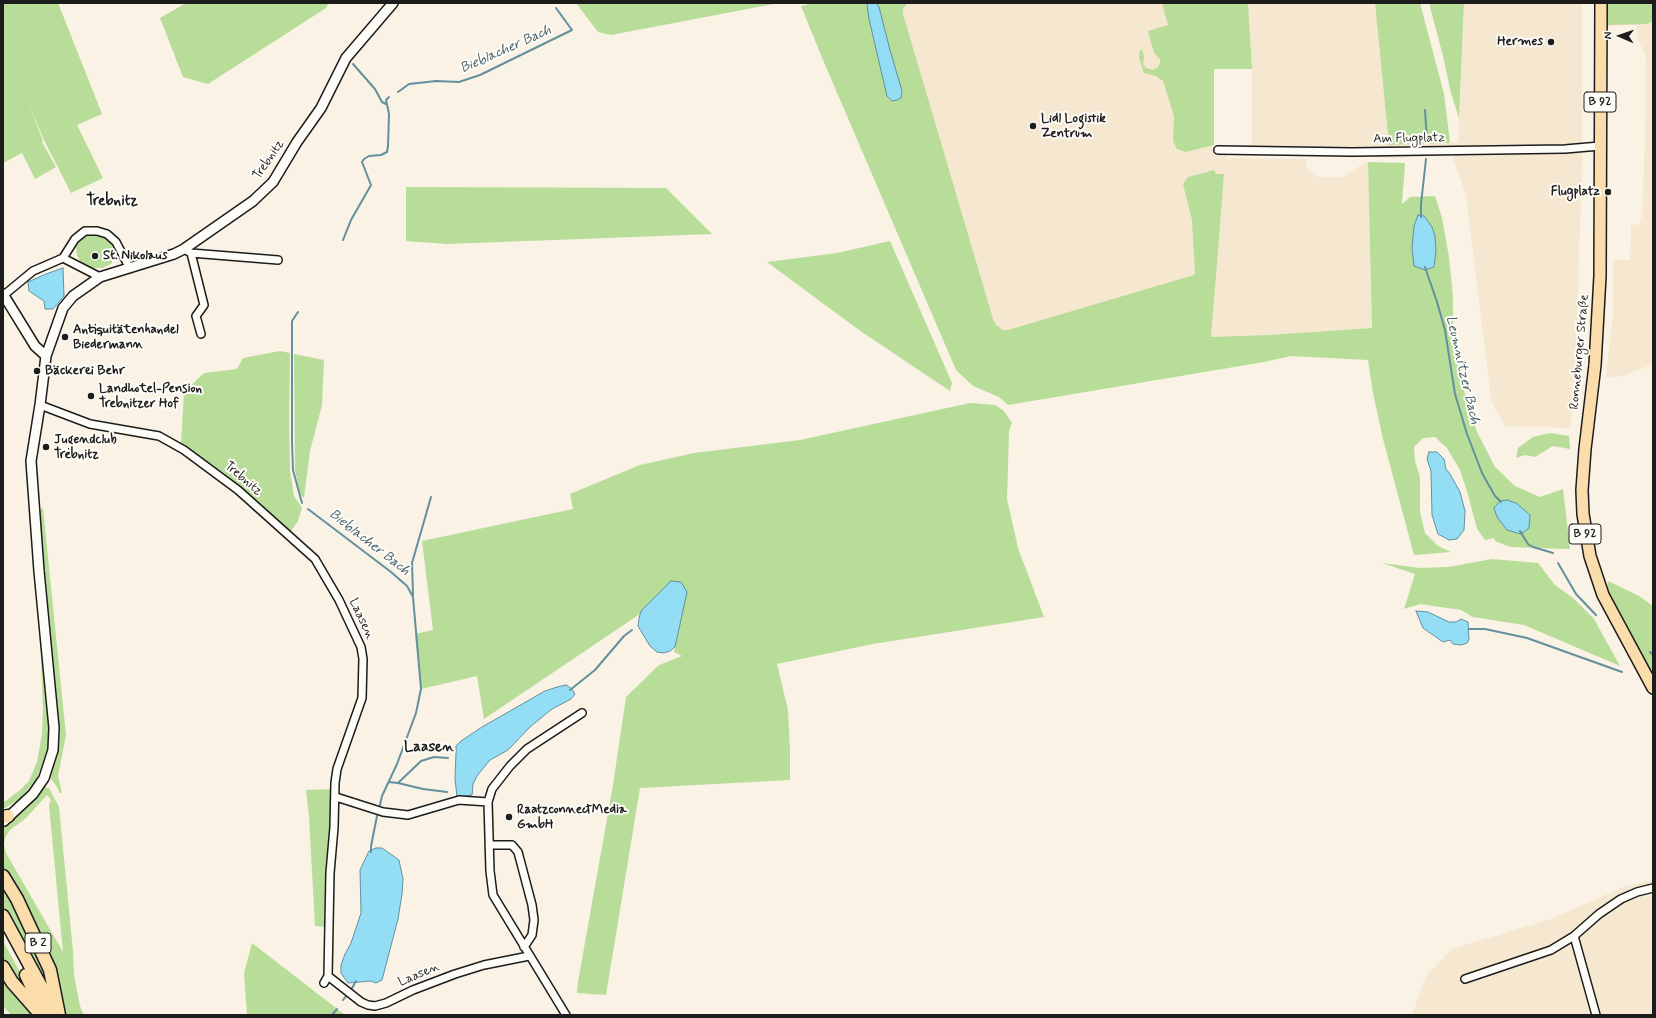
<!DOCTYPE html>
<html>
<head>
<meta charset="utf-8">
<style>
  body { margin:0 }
  #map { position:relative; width:1656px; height:1018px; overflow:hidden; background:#f9f2e5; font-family:Mynerve,sans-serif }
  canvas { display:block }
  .frame { position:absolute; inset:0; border:4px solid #1c1c1c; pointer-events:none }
  .north { position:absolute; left:1600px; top:16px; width:40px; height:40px; -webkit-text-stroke:3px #fdfcf7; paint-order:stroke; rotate:272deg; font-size:11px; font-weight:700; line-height:16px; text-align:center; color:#1c1c1c }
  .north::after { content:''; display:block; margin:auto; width:14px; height:18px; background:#1c1c1c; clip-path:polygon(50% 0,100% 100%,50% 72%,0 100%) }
</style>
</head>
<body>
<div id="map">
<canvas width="1656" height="1018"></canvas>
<div class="frame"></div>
<div class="north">N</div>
</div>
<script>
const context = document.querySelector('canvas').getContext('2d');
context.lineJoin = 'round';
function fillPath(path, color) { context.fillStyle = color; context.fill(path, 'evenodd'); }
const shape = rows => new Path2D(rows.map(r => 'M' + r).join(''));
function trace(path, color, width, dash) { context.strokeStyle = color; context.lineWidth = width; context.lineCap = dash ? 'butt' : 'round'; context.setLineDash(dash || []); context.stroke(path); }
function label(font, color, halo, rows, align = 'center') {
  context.font = font + ' Mynerve,sans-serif'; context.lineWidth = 4; context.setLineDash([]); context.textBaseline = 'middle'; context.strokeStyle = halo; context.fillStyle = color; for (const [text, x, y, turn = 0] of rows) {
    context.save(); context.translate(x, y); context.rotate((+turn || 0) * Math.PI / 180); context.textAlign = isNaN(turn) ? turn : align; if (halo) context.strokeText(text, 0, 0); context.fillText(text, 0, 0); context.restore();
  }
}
fillPath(shape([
  [861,3,1185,3,1189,146,1255,146,1252,145,1252,69,1248,3,1375,3,1389,145,1458,142,1464,3,1582,3,1582,164,1575,383,1570,428,1505,426,1491,400,1466,195,1452,155,1393,158,1226,154,1226,158,1306,159,1306,167,1317,177,1343,177,1364,163,1368,162,1372,328,1269,335,1211,337,1002,389],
  [1608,3,1653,3,1653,364,1623,376,1606,377,1613,312,1613,260,1630,260,1631,224,1640,225,1640,218,1642,218,1645,139,1646,57,1637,37,1637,25,1608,26],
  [1653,880,1653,1015,1412,1015,1426,976,1452,949,1551,919,1624,887]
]), '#f5e7d0');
fillPath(shape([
  [3,3,58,3,102,114,77,125,103,178,71,193,44,140,29,104,43,141,42,142,56,167,35,179,22,153,3,163],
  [186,3,329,3,326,8,208,84,183,77,160,18],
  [576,3,779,3,611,35,598,32],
  [814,3,907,3,903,9,903,14,993,319,996,325,1003,330,1008,330,1194,275,1195,273,1192,220,1183,184,1188,177,1214,170,1216,174,1224,174,1211,337,1269,335,1372,328,1368,162,1405,163,1402,204,1410,197,1435,196,1442,218,1449,257,1453,297,1453,342,1461,381,1477,432,1495,467,1515,486,1540,497,1563,489,1570,549,1510,547,1495,541,1494,538,1485,540,1477,529,1467,491,1460,470,1447,448,1435,437,1423,438,1414,447,1415,461,1420,477,1420,512,1425,533,1438,546,1451,552,1414,555,1383,439,1373,393,1368,360,1291,356,1264,362,1008,405,999,397,973,386,956,370,823,60,801,6],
  [1162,3,1248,3,1252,69,1214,69,1214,145,1186,152,1177,149,1173,141,1174,116,1163,81,1156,76,1144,73,1139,57,1140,51,1142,49,1144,56,1143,64,1146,68,1153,70,1158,67,1160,63,1160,59,1154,53,1148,31,1168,25],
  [1375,3,1420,3,1444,94,1450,143,1389,145],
  [1429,3,1464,3,1459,118,1451,93,1443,56],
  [1607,3,1653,3,1653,21,1647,24,1607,25],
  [406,187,666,188,712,234,447,244,406,241],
  [90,234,107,237,114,246,115,256,111,264,102,268,89,268,81,263,77,255,76,246,83,238],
  [890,241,952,383,950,391,859,330,767,262,837,253],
  [280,351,290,353,289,419,290,471,294,496,302,508,298,521,289,534,275,522,225,474,181,444,184,392,204,373,237,369,243,358],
  [294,354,324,360,322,405,310,451,304,498,300,494,295,470],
  [970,403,995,405,1004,411,1012,423,1009,431,1007,499,1018,548,1044,617,873,644,777,664,788,710,790,750,790,780,640,788,606,995,577,993,578,982,613,785,626,697,659,665,682,656,674,652,686,592,671,582,637,616,484,719,477,676,421,689,415,634,433,630,422,541,573,509,570,494,640,465,694,453,800,440],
  [1550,433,1569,436,1570,449,1553,446,1535,457,1525,455,1516,458,1518,448,1533,437],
  [27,484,45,674,49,741,47,755,35,781,20,799,3,809,3,803,20,790,29,781,37,762,42,734,43,710,41,658],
  [43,508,66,735,58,776,62,793,60,793,55,784,50,778,49,775,55,761,58,729,37,511],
  [1492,559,1538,563,1555,585,1573,598,1594,619,1620,666,1524,625,1473,617,1461,610,1420,604,1404,609,1415,574,1382,563,1420,568,1448,567],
  [1608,581,1639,596,1653,606,1653,682,1619,617,1607,589],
  [44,787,49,788,59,807,73,951,74,975,80,1006,84,1015,62,1015,26,910,3,868,3,828],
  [47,795,51,800,49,805,63,952,6,853,4,845,5,838,10,830,26,818],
  [332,789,326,867,326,927,315,926,309,816,306,790],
  [3,887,31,941,43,970,49,997,3,910],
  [3,941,21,974,36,1005,3,961],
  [252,943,345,1015,247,1015,244,973],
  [3,974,35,1015,11,1015,3,1006]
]), '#b7dd98');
const water = shape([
  [868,3,876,3,879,7,890,50,902,91,901,98,897,100,892,101,887,96,869,19,867,5,868,3],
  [1418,215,1424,216,1432,227,1435,236,1436,251,1434,267,1425,270,1414,266,1412,248,1414,226,1418,215],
  [63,268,64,296,53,309,45,309,44,301,29,291,28,282,46,274,63,268],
  [1429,452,1437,452,1444,459,1446,469,1450,474,1460,492,1465,511,1464,530,1457,539,1449,540,1438,534,1432,515,1431,471,1427,459,1429,452],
  [1507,500,1516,503,1530,515,1529,528,1521,534,1507,530,1497,517,1494,508,1500,501,1507,500],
  [671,581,681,582,687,592,675,647,670,651,664,653,657,652,650,646,638,626,639,618,641,611,671,581],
  [1416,611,1428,612,1449,622,1456,622,1461,619,1468,622,1469,640,1467,643,1461,645,1453,644,1450,640,1443,642,1423,628,1416,611],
  [566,685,572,689,575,694,571,699,552,709,530,727,508,750,490,760,477,776,473,784,472,795,457,797,455,779,456,752,456,746,461,741,482,727,545,691,557,687,566,685],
  [376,848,382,848,399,860,403,879,402,894,398,919,382,980,376,983,371,981,348,983,341,973,341,965,345,954,351,943,361,913,360,870,369,851,376,848]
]);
fillPath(water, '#93def4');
trace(water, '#63909e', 1);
trace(shape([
  [353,64,375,89,382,102,386,104],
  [398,92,409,84,436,81,459,82,480,75,572,30,556,8],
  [1425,110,1427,140],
  [1421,217,1421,204,1426,159],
  [343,240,351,220,371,185,362,162,364,159,369,156,381,155,387,152,388,146,389,114,386,100,389,97],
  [1425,267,1437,302,1445,330,1455,394,1467,434,1482,473,1495,496,1501,502],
  [298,312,292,321,292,442,293,470,302,503],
  [308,509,391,572,407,586,413,597,421,689,416,713,397,764,382,796,380,805],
  [1520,531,1528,544,1533,547,1553,553],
  [1558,563,1576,594,1596,615],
  [413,595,412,563,431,497],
  [1469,629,1485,629,1527,638,1622,672],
  [1650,652,1653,655],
  [570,690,595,670,624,636,632,630],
  [389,782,398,783,421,761,434,757,448,758],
  [398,783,423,789,447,792],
  [371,852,371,846,377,816],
  [351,990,356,981],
  [343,1000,347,995],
  [332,1015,337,1009]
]), '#63909e', 2);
const minor = shape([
  [1218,150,1352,152,1565,149,1600,146],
  [184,249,191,253,278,260],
  [191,253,204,305,196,316,201,334],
  [63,258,75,239,85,231,97,231,107,234,116,242,129,267],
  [4,295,33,271,63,258,100,277],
  [40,405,90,424,159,436,184,450,238,490,315,559,339,600,361,647,363,659,362,698,337,769,335,783,334,827,330,873,328,976,324,983],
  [336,797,383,812,408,815,459,800,488,802,490,871,493,895,566,1015],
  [488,802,492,789,510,766,527,749,582,713],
  [489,845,512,845,518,852,532,905,534,920,532,935,524,947],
  [1574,936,1596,1015],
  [328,976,361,1002,368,1005,375,1006,386,1003,413,990,455,974,484,965,529,956],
  [1465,979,1551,950,1574,936,1599,914,1621,899,1637,892,1653,888]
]);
const tertiary = shape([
  [3,294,35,346,46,356],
  [4,821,33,794,44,778,53,750,54,728,39,571,31,461,40,405,46,356,63,308,73,296,100,277,174,254,184,249,253,201,273,182,297,142,321,108,346,58,393,3]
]);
const primary = shape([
  [1601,3,1600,276,1595,365,1585,449,1582,490,1583,514,1590,556,1603,595,1653,688]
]);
const trunk = shape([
  [3,817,8,816],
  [3,876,17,899,50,970,59,1015],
  [3,916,55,1012],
  [3,967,12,982,41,1015],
  [26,975,45,1015]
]);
trace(minor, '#1c1c1c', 10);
trace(tertiary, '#1c1c1c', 12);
trace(primary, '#1c1c1c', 14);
trace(trunk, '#1c1c1c', 15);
trace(minor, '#fdfcf7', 7);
trace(tertiary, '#fdfcf7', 9);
trace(primary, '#fbddab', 11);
trace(trunk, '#fbddab', 12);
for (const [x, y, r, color] of [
  [1551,42,4,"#1c1c1c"],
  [1033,126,4,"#1c1c1c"],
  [1608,192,4,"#1c1c1c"],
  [95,256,4,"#1c1c1c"],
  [65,337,4,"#1c1c1c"],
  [37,371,4,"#1c1c1c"],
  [91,396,4,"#1c1c1c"],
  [46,447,4,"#1c1c1c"],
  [509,817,4,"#1c1c1c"]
]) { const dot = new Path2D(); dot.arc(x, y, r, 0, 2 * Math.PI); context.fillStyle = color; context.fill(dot); trace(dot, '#fdfcf7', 1.5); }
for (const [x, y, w] of [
  [1600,102,32],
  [1585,534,32],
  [38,943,26]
]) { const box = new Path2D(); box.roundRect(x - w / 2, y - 10, w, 20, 3); context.fillStyle = '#fdfcf7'; context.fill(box); trace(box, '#1c1c1c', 1); }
label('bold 12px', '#1c1c1c', null, [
  ["B 92",1600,102],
  ["B 92",1585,534],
  ["B 2",38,943]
]);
label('bold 13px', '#1c1c1c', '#fdfcf7', [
  ["Hermes",1543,42,"right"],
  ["Lidl Logistik",1041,119],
  ["Zentrum",1041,134],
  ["Flugplatz",1600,192,"right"],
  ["St. Nikolaus",103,256],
  ["Antiquitätenhandel",73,330],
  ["Biedermann",73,345],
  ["Bäckerei Behr",45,371],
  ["Landhotel-Pension",99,389],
  ["Trebnitzer Hof",99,404],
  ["Jugendclub",54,440],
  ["Trebnitz",54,455],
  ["RaatzconnectMedia",517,810],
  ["GmbH",517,825]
], 'left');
label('13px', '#1c1c1c', '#fdfcf7', [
  ["Am Flugplatz",1409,139,-1],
  ["Trebnitz",269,160,-56],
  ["Ronneburger Straße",1580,352,-85],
  ["Trebnitz",243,479,40],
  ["Laasen",361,619,65],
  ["Laasen",419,975,-23]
]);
label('italic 14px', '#466068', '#fdfcf7', [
  ["Bieblacher Bach",506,50,-24],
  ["Leumnitzer Bach",1462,370,77],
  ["Bieblacher Bach",369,543,38]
]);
label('bold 15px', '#1c1c1c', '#fdfcf7', [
  ["Trebnitz",112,202],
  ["Laasen",429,748]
]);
</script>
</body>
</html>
